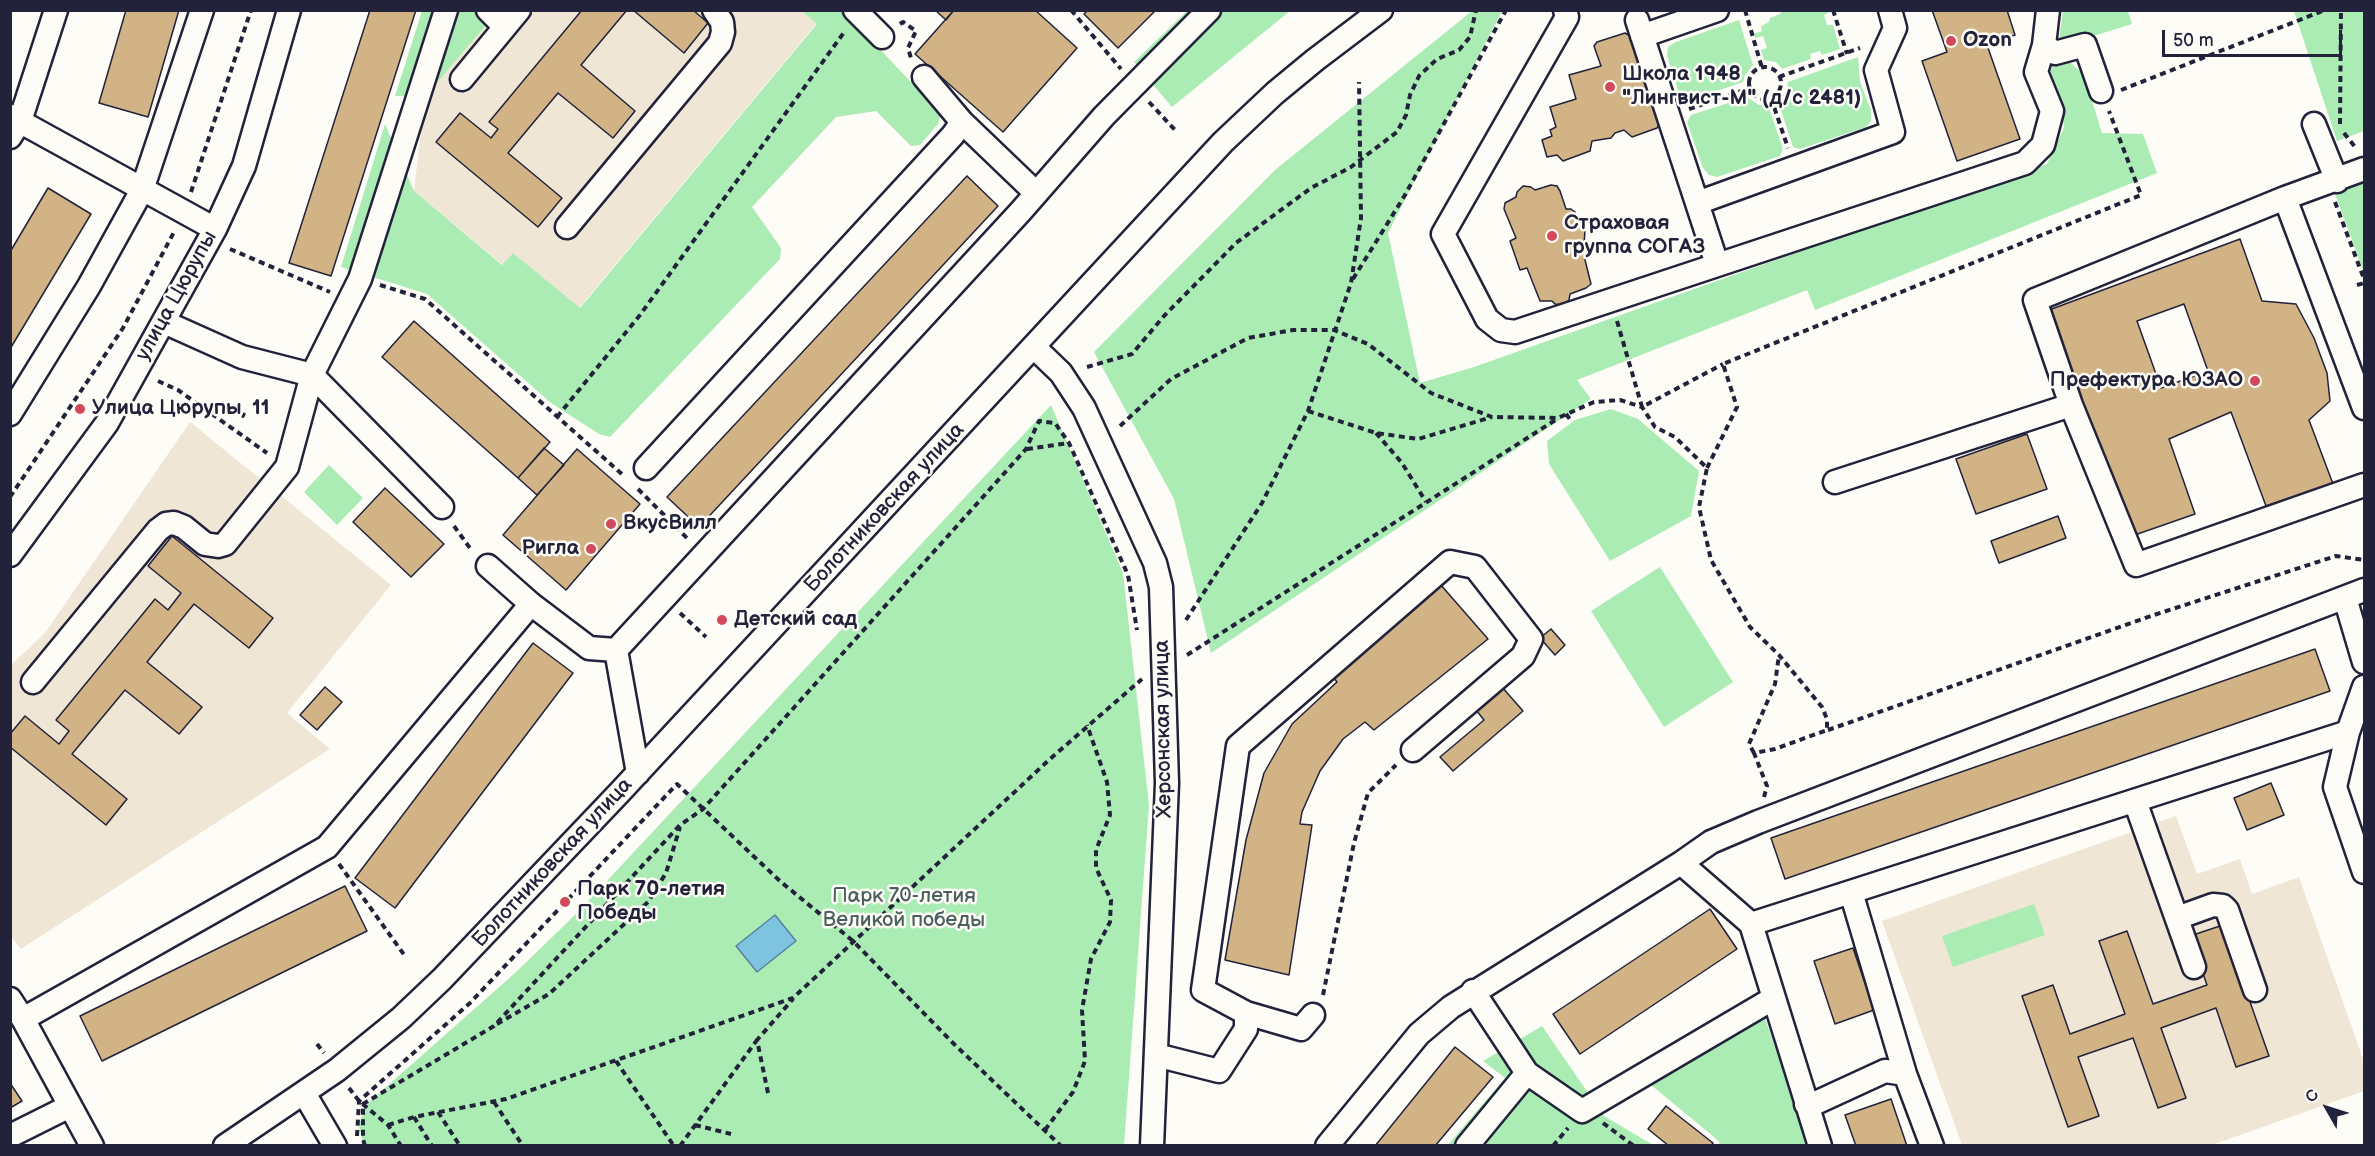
<!DOCTYPE html>
<html>
<head>
<meta charset="utf-8">
<style>
  body { margin:0 }
  #map { position:relative; width:2375px; height:1156px; overflow:hidden; background:#fdfcf7; font-family:"Balsamiq Sans",sans-serif }
  canvas { display:block }
  .frame { position:absolute; inset:0; border:12px solid #22223b; pointer-events:none }
  .north { position:absolute; left:2297px; top:1078px; width:60px; height:60px; -webkit-text-stroke:4px #fdfcf7; paint-order:stroke; rotate:309deg; font-size:16px; font-weight:700; line-height:24px; text-align:center; color:#22223b }
  .north::after { content:''; display:block; margin:auto; width:21px; height:27px; background:#22223b; clip-path:polygon(50% 0,100% 100%,50% 72%,0 100%) }
  .scale { position:absolute; left:2162px; top:30px; width:180px; height:27px; box-sizing:border-box; border:3px solid #22223b; border-top:0; padding-left:8px; font-size:18px; line-height:21px; white-space:nowrap; color:#22223b; -webkit-text-stroke:4px #fdfcf7; paint-order:stroke }
</style>
</head>
<body>
<div id="map">
<canvas width="2375" height="1156"></canvas>
<div class="frame"></div>
<div class="north">С</div>
<div class="scale">50 m</div>
</div>
<script>
const context = document.querySelector('canvas').getContext('2d');
context.lineJoin = 'round';
function fillPath(path, color) { context.fillStyle = color; context.fill(path, 'evenodd'); }
const shape = rows => new Path2D(rows.map(r => 'M' + r).join(''));
function trace(path, color, width, dash) { context.strokeStyle = color; context.lineWidth = width; context.lineCap = dash ? 'butt' : 'round'; context.setLineDash(dash || []); context.stroke(path); }
function label(font, color, halo, rows, align = 'center') {
  context.font = font + ' "Balsamiq Sans",sans-serif'; context.lineWidth = 5; context.setLineDash([]); context.textBaseline = 'middle'; context.strokeStyle = halo; context.fillStyle = color; for (const [text, x, y, turn = 0] of rows) {
    context.save(); context.translate(x, y); context.rotate((+turn || 0) * Math.PI / 180); context.textAlign = isNaN(turn) ? turn : align; if (halo) context.strokeText(text, 0, 0); context.fillText(text, 0, 0); context.restore();
  }
}
fillPath(shape([
  [802,10,817,23,579,308,513,253,503,265,414,191,425,97,498,11],
  [190,422,391,585,287,713,330,749,21,949,10,935,10,666,45,633],
  [2176,816,2197,874,2240,859,2252,894,2299,877,2364,1062,2364,1091,2212,1145,1962,1145,1882,921]
]), '#f0e6d5');
fillPath(shape([
  [422,11,498,11,425,97,395,96],
  [802,11,844,11,941,114,938,124,920,145,911,146,876,111,836,117,752,207,781,248,780,259,610,437,599,434,551,403,427,294,341,267,385,124,414,191,502,265,513,253,580,308,817,24],
  [1187,11,1290,11,1172,107,1134,62],
  [1472,11,1502,11,1388,233,1420,383,1474,367,2047,164,2064,128,2061,103,2047,82,2053,64,2070,62,2084,75,2102,133,2143,134,2157,173,1815,310,1807,290,1577,380,1591,399,1211,653,1174,499,1094,352,1275,170],
  [1782,11,1829,11,1830,12,1824,15,1827,25,1833,25,1840,49,1822,55,1820,51,1810,54,1811,59,1782,69,1776,62,1764,60,1761,50,1767,48,1763,36,1755,38,1754,34,1762,31,1761,26,1769,22,1770,18,1780,14],
  [2063,11,2128,11,2132,24,2058,47],
  [2294,11,2364,11,2364,131,2337,141],
  [1739,20,1753,65,1745,75,1743,82,1682,103,1667,56,1668,47,1676,42],
  [1858,57,1860,82,1871,110,1871,121,1866,127,1800,149,1793,147,1778,101,1787,91,1788,82],
  [1747,97,1759,105,1768,105,1783,149,1780,156,1717,177,1709,175,1703,168,1687,122,1691,115],
  [2364,179,2364,273,2334,191],
  [1051,405,1123,573,1149,805,1124,1145,363,1146,359,1125,367,1104,515,973,577,913],
  [1611,409,1638,419,1699,471,1691,516,1610,561,1549,464,1547,441,1575,420],
  [329,465,363,498,337,525,304,492],
  [1660,567,1733,682,1664,727,1591,611],
  [2034,904,2045,935,1953,967,1942,936],
  [1765,1018,1809,1145,1718,1145,1720,1142,1651,1085],
  [1542,1026,1604,1116,1653,1145,1447,1146,1505,1078,1483,1061]
]), '#abecb4');
const water = shape([
  [775,915,796,941,757,972,736,946,775,915]
]);
fillPath(water, '#7ec3df');
trace(water, '#59839d', 1.5);
const building = shape([
  [126,10,179,10,148,117,99,103,126,10],
  [370,10,416,10,331,276,289,263,370,10],
  [582,10,627,10,581,65,635,111,613,138,558,93,508,153,562,198,538,227,436,142,460,113,491,138,498,129,489,122,582,10],
  [633,10,693,10,708,23,684,53,633,10],
  [935,10,954,10,946,20,935,10],
  [954,10,1035,10,1077,48,1003,132,915,54,954,10],
  [1088,10,1156,10,1118,48,1084,14,1088,10],
  [1932,10,2007,10,2015,35,1987,45,2020,139,1957,161,1922,61,1947,52,1932,10],
  [1625,33,1630,36,1660,122,1659,125,1657,128,1632,137,1624,130,1615,133,1611,138,1592,141,1590,151,1563,161,1557,155,1547,157,1542,140,1552,136,1550,130,1556,127,1550,107,1576,99,1569,75,1601,66,1594,46,1597,42,1625,33],
  [967,176,998,206,699,527,667,497,967,176],
  [1551,185,1557,186,1560,191,1566,209,1571,209,1575,212,1576,218,1585,229,1584,246,1588,250,1585,260,1591,284,1586,288,1570,294,1569,300,1563,305,1555,304,1552,301,1540,301,1527,268,1520,270,1510,241,1516,238,1504,209,1505,203,1516,197,1517,192,1523,186,1531,187,1535,190,1551,185],
  [48,188,91,214,10,349,10,252,48,188],
  [2240,239,2262,301,2296,304,2314,338,2327,373,2330,401,2309,420,2333,484,2266,506,2231,412,2169,439,2195,514,2129,537,2049,310,2240,239],
  [2184,304,2208,371,2161,388,2137,321,2184,304],
  [414,321,550,442,518,478,382,357,414,321],
  [2027,434,2047,489,1976,514,1956,459,2027,434],
  [544,448,564,465,537,495,518,478,544,448],
  [577,449,640,504,566,590,503,535,577,449],
  [385,488,444,544,411,577,353,522,385,488],
  [2058,516,2066,538,1999,563,1991,541,2058,516],
  [172,536,273,618,249,648,194,604,147,662,202,707,179,734,125,690,72,754,127,799,106,825,10,747,10,734,25,716,59,744,69,731,56,720,155,599,168,610,181,593,148,566,172,536],
  [1440,584,1488,639,1374,730,1365,722,1343,739,1320,771,1302,812,1300,824,1312,825,1289,975,1225,960,1246,840,1264,773,1292,724,1337,682,1333,677,1440,584],
  [1551,629,1565,645,1555,655,1540,638,1551,629],
  [533,643,573,673,395,908,355,878,533,643],
  [2315,649,2330,691,1785,879,1771,838,2315,649],
  [325,687,342,702,317,730,300,715,325,687],
  [1502,687,1523,711,1453,771,1440,757,1484,720,1476,710,1502,687],
  [2271,783,2284,815,2247,830,2234,798,2271,783],
  [345,886,367,931,102,1061,80,1016,345,886],
  [1710,909,1737,949,1580,1054,1553,1014,1710,909],
  [2223,925,2269,1056,2236,1067,2216,1008,2161,1028,2186,1098,2158,1108,2133,1038,2078,1057,2099,1116,2068,1127,2022,996,2053,985,2070,1034,2125,1014,2099,941,2127,931,2153,1004,2207,985,2190,936,2223,925],
  [1853,948,1874,1010,1835,1024,1814,961,1853,948],
  [1455,1047,1493,1077,1435,1146,1375,1146,1455,1047],
  [10,1083,22,1101,10,1108,10,1083],
  [1891,1099,1907,1146,1856,1146,1845,1115,1891,1099],
  [1666,1106,1713,1143,1711,1146,1669,1146,1648,1129,1666,1106]
]);
fillPath(building, '#d1b385');
trace(building, '#22223b', 1.5);
const minor = shape([
  [488,10,505,27],
  [855,10,882,37],
  [1565,10,1567,17,1443,234,1487,319,1501,330,1515,332,2025,163,2043,145,2052,111,2036,72,2044,45,2048,10],
  [1637,20,1717,264],
  [1642,36,1717,10],
  [2044,45,2055,53,2085,45,2101,91],
  [924,77,962,122,1036,193],
  [462,79,519,10],
  [10,116,215,229],
  [2314,124,2337,181],
  [10,137,20,121,56,10],
  [2364,169,2285,198,2035,300,2071,405,2136,565,2364,485],
  [2285,198,2364,408],
  [1697,203,1893,132,1876,70,1895,28,1890,10],
  [567,227,720,43,723,32,722,22,714,10],
  [164,322,242,357,312,375,442,507],
  [1034,347,1061,373,1084,408,1155,563,1161,587,1167,783,1152,1146],
  [10,414,89,286,142,190,202,10],
  [646,468,953,135,962,122],
  [1835,482,2071,405],
  [10,555,107,423,215,229,244,166,289,10],
  [488,566,531,604],
  [2345,598,2364,662],
  [616,650,638,773],
  [33,682,158,530,166,524,174,523,184,527,205,544,218,546,225,544,287,467,312,375,360,279,446,10],
  [2364,687,2348,732,2335,787,2364,872],
  [2135,801,2194,967],
  [1681,863,1711,842,1758,822,2364,590],
  [1851,892,1905,1074],
  [2177,918,2213,905,2223,906,2227,910,2255,990],
  [1751,924,2348,732],
  [1473,991,1527,1073,1582,1111,1774,998],
  [10,999,23,1019,92,1146],
  [1313,1015,1301,1029,1246,1013,1203,990,1238,746,1450,562,1475,567,1531,639,1523,656,1413,750],
  [23,1019,327,847,531,604,589,648,616,650,1021,211,1104,116,1209,10],
  [1156,1055,1219,1071,1246,1029,1246,1013],
  [304,1093,335,1146],
  [1806,1104,1809,1106,1885,1071,1905,1074,1932,1146],
  [10,1136,70,1106],
  [225,1146,337,1070,401,1018,442,979,620,792,1223,142,1275,93,1315,60,1381,10],
  [1327,1146,1419,1034,1451,1007,1681,863,1751,924,1820,1146],
  [1467,1146,1527,1073]
]);
trace(minor, '#22223b', 27);
trace(shape([
  [1071,10,1121,69],
  [1745,10,1762,68],
  [1833,10,1847,54],
  [900,24,903,22,916,31,908,48,911,58],
  '1749 83a16 16 0 1 1 32 0a16 16 0 1 1-32 0Z',
  [1779,77,1860,48],
  [2121,90,2325,10],
  [1771,98,1788,148],
  [1149,102,1175,130],
  [1689,109,1750,88],
  [2340,124,2341,10],
  [2344,133,2356,148],
  [191,192,251,10],
  [2335,202,2364,279],
  [230,249,330,292],
  [1353,279,1405,195,1506,10],
  [380,285,425,299,624,476],
  [2357,285,2364,283],
  [1617,321,1642,407,1723,364],
  [1087,367,1132,354,1164,316,1236,243,1311,188,1351,167,1397,132,1406,115,1410,95,1419,76,1437,59,1459,50,1470,37,1476,10],
  [158,381,178,390,267,453],
  [1308,411,1376,433,1418,439,1492,417],
  [1566,414,1572,422],
  [557,417,640,315,845,31],
  [1120,426,1171,379,1248,338,1293,330,1334,330,1368,344,1431,393,1492,417,1558,418,1594,402,1620,400,1642,407,1655,427,1675,437,1707,468,1699,507,1711,560,1750,627,1779,655,1822,707,1827,719,1827,730,1775,749,1754,753,1767,786,1764,797],
  [1376,433,1402,463,1426,502],
  [1027,449,1069,443],
  [1707,468,1737,407,1723,364,2141,195,2109,111],
  [638,489,688,539],
  [10,497,123,328,174,232],
  [454,526,472,551],
  [680,613,706,637],
  [1186,620,1262,503,1308,411,1351,283,1361,218,1359,82],
  [1187,655,1557,419],
  [1828,730,2154,615,2336,556,2364,560],
  [1754,753,1749,744,1775,684,1779,655],
  [339,864,405,956],
  [1323,995,1354,843,1368,793,1396,765],
  [497,1024,549,994,648,902,666,873,680,827],
  [317,1044,324,1053],
  [616,1061,674,1146],
  [349,1088,359,1101,388,1125,401,1146],
  [768,1093,757,1040,793,999],
  [494,1102,523,1146],
  [438,1112,460,1146],
  [414,1117,432,1146],
  [1603,1123,1634,1146],
  [388,1125,414,1117,506,1099,793,998,1050,759,1142,679],
  [695,1125,731,1134],
  [1045,1130,1073,1092,1085,1061,1082,1010,1091,959,1110,922,1111,900,1096,868,1096,850,1110,815,1107,782,1087,725],
  [357,1136,359,1101,470,1003,677,784,781,882,853,941,954,1044,1061,1146],
  [365,1146,363,1139,363,1104,494,1026,680,825,703,809,1026,449,1039,421,1055,423,1069,443,1128,575,1137,630],
  [680,1146,757,1040],
  [1553,1146,1568,1128]
]), '#22223b', 4, [6, 4.5]);
trace(minor, '#fdfcf7', 22);
for (const [x, y, r, color] of [
  [1951,41,6,"#d1495b"],
  [1610,87,6,"#d1495b"],
  [1552,236,6,"#d1495b"],
  [2255,381,6,"#d1495b"],
  [80,409,6,"#d1495b"],
  [611,524,6,"#d1495b"],
  [591,549,6,"#d1495b"],
  [722,620,6,"#d1495b"],
  [565,902,6,"#d1495b"]
]) { const dot = new Path2D(); dot.arc(x, y, r, 0, 2 * Math.PI); context.fillStyle = color; context.fill(dot); trace(dot, '#fdfcf7', 2); }
label('bold 21px', '#22223b', '#fdfcf7', [
  ["Ozon",1963,41],
  ["Школа 1948",1622,75],
  ["\"Лингвист-М\" (д/с 2481)",1622,99],
  ["Страховая",1564,224],
  ["группа СОГАЗ",1564,248],
  ["Префектура ЮЗАО",2243,381,"right"],
  ["Улица Цюрупы, 11",92,409],
  ["ВкусВилл",623,524],
  ["Ригла",579,549,"right"],
  ["Детский сад",734,620],
  ["Парк 70-летия",577,890],
  ["Победы",577,914]
], 'left');
label('21px', '#22223b', '#fdfcf7', [
  ["улица Цюрупы",177,296,-61],
  ["Болотниковская улица",885,508,-47],
  ["Херсонская улица",1164,729,-91],
  ["Болотниковская улица",553,863,-47]
]);
label('21px', '#4b5f5f', '#fdfcf7', [
  ["Парк 70-летия",904,897],
  ["Великой победы",904,921]
]);
</script>
</body>
</html>
